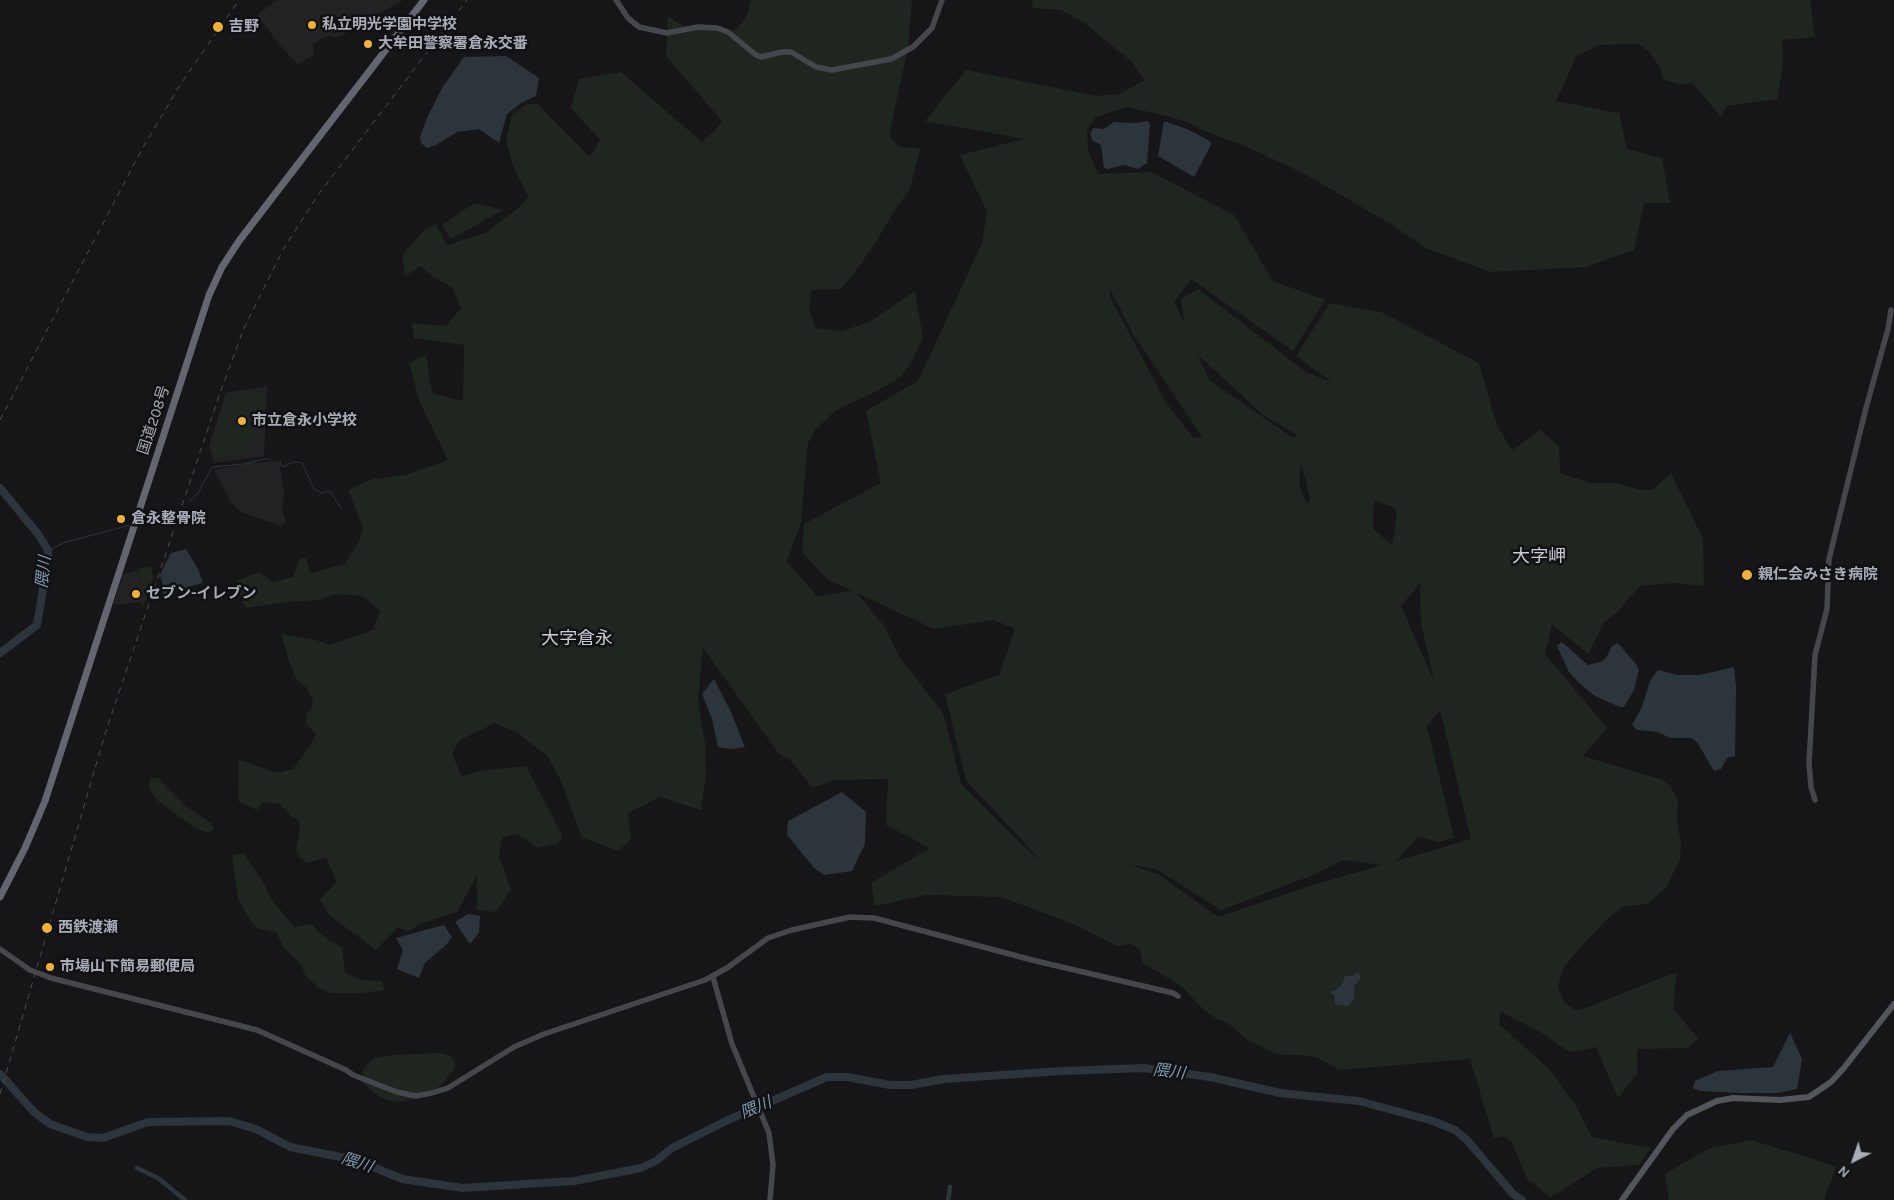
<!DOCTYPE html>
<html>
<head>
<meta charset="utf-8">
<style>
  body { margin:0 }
  #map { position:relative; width:1894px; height:1200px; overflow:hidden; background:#161618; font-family:Karla,sans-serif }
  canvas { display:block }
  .north { position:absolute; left:1829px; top:1135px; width:50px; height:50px; -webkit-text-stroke:4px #111113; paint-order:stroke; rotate:221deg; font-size:14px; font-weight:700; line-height:20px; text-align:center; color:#a8adb8 }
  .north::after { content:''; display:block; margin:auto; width:18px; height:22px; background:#a8adb8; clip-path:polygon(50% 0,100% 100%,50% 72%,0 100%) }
</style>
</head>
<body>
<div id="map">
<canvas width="1894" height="1200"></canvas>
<div class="north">N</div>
</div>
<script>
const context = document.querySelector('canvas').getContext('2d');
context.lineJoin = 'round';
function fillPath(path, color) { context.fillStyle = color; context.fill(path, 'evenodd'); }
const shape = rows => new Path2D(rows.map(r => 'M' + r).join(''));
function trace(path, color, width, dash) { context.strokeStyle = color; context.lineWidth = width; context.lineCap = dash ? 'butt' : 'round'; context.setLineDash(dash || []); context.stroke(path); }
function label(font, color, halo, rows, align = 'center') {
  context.font = font + ' Karla,"Noto Sans JP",sans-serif'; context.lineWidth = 5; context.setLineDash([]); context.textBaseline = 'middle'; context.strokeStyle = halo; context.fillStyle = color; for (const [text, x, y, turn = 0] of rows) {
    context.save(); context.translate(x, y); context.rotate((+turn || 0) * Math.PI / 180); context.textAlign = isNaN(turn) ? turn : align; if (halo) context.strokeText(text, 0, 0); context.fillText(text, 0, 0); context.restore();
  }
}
fillPath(shape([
  [277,0,403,0,337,38,326,36,313,44,314,54,298,65,278,43,257,15],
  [267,386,264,456,214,463,209,446,226,393],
  [279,461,284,493,282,509,286,523,280,526,241,512,232,504,214,470,248,463],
  [137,570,142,588,142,602,113,605,123,574]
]), '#222225');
fillPath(shape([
  [751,0,912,0,908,47,890,130,891,138,898,146,920,149,910,189,895,210,874,245,852,276,841,289,812,290,809,307,811,316,816,328,843,331,871,321,915,291,923,338,910,365,902,375,894,382,871,394,836,410,815,430,808,443,801,522,787,562,817,596,852,591,827,579,802,552,804,524,881,483,866,411,918,381,982,243,987,212,960,155,1024,139,925,121,966,70,1095,96,1119,94,1145,80,1131,61,1083,22,1061,10,1032,8,1033,0,1810,0,1815,37,1782,40,1783,65,1777,99,1727,106,1721,117,1692,83,1682,85,1664,80,1659,66,1649,52,1639,44,1598,45,1576,57,1556,101,1619,113,1627,149,1662,158,1670,203,1644,203,1634,250,1586,267,1491,272,1425,248,1394,226,1305,174,1247,147,1202,130,1190,123,1167,116,1126,107,1096,117,1087,130,1088,150,1098,174,1151,172,1234,215,1273,281,1325,300,1293,351,1191,279,1174,302,1184,322,1181,299,1198,289,1306,372,1333,383,1296,356,1330,303,1381,312,1479,363,1497,426,1512,450,1540,430,1559,446,1560,473,1591,483,1619,483,1639,490,1652,490,1671,473,1703,539,1704,586,1675,583,1640,586,1617,612,1604,623,1588,654,1552,624,1545,654,1607,728,1583,756,1663,780,1671,787,1678,801,1677,820,1681,844,1680,858,1667,887,1647,904,1622,907,1609,917,1588,939,1565,966,1562,972,1558,987,1564,1002,1575,1010,1580,1010,1677,972,1674,998,1674,1009,1698,1039,1688,1048,1637,1049,1637,1074,1618,1098,1596,1047,1572,1052,1565,1049,1542,1033,1501,1012,1499,1024,1548,1068,1575,1104,1592,1137,1651,1148,1639,1165,1597,1168,1551,1197,1528,1180,1511,1141,1503,1136,1494,1138,1470,1059,1339,1070,1317,1057,1299,1055,1283,1055,1272,1052,1246,1039,1228,1023,1217,1019,1203,1009,1181,986,1143,963,1140,950,1134,945,1129,944,1117,946,1076,925,1001,897,926,895,875,906,871,883,930,848,886,825,888,779,834,780,813,788,790,760,779,754,703,648,698,701,705,743,706,776,701,810,660,797,628,813,631,839,618,851,582,837,560,779,548,757,518,733,495,723,460,740,452,753,461,776,485,770,526,766,561,833,562,838,557,844,537,848,517,834,502,837,499,856,511,889,496,912,477,910,477,875,457,912,423,923,408,931,398,927,376,950,329,915,320,899,337,882,326,858,307,863,299,856,296,850,300,827,298,820,291,816,280,804,263,802,257,810,238,801,239,760,277,773,293,769,310,746,316,734,306,724,306,714,312,708,313,700,306,687,297,680,290,664,281,634,313,639,330,645,373,630,380,611,362,596,336,594,318,600,287,602,246,608,237,591,238,580,259,572,273,582,293,577,300,558,306,558,310,573,345,564,360,539,363,528,348,490,373,479,406,475,448,460,419,400,409,363,426,355,432,393,463,401,464,345,414,338,412,323,446,326,461,308,452,287,434,278,421,266,405,276,402,259,405,251,426,228,436,224,447,245,485,233,517,209,529,197,514,169,506,141,512,114,527,104,538,104,590,157,600,140,571,108,579,79,621,72,702,142,723,122,666,56,668,16,683,26,689,28,702,30,735,30,747,16],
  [1110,289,1133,334,1202,437,1193,438,1165,401,1110,297],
  [1198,355,1263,415,1297,435,1292,437,1209,380],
  [1302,465,1310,499,1307,504,1299,485,1300,470],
  [1374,500,1393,507,1397,513,1392,545,1373,529],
  [1420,583,1421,623,1434,681,1401,606],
  [857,593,934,629,994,620,1015,629,999,675,945,694,966,780,1041,861,1027,849,961,784,945,720,940,709,899,656,885,627],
  [1440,710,1471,839,1396,861,1418,837,1439,842,1454,838,1427,726],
  [1343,860,1382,865,1313,885,1218,917,1158,874,1130,865,1156,869,1221,910,1313,875],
  [1345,976,1352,976,1361,979,1354,987,1354,999,1349,1006,1335,1005,1332,991,1341,986],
  [474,203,503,210,451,239,442,225],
  [259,392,262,395,257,438,246,452,216,459,213,445,229,397],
  [151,566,153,579,142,610,142,590,138,569],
  [151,778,158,778,187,807,211,823,214,830,208,833,195,828,158,801,150,790,149,784],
  [244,853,266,887,269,897,295,927,311,924,328,940,342,947,345,973,361,980,381,981,385,990,362,993,331,993,319,988,305,975,301,964,283,947,277,933,257,928,250,920,238,899,232,855],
  [440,1053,448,1055,453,1058,455,1064,454,1070,437,1089,422,1097,399,1102,388,1100,380,1097,365,1085,362,1079,364,1068,374,1058,392,1055],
  [1751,1140,1836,1166,1824,1200,1669,1200,1665,1174,1710,1148]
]), '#1e261f');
fillPath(shape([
  [506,56,539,78,536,96,521,103,507,114,499,143,479,129,457,132,436,145,427,148,421,143,420,137,427,118,442,88,464,57],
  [1148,121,1150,126,1147,163,1138,169,1124,165,1107,169,1104,168,1101,145,1093,141,1090,134,1093,128,1104,129,1114,122,1136,123],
  [1164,121,1187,129,1210,141,1211,145,1194,177,1158,156],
  [186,549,198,569,203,583,164,594,162,591,162,581,160,575,171,553],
  [1562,642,1588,665,1600,662,1606,658,1612,646,1618,643,1636,664,1639,670,1634,690,1624,707,1620,707,1595,696,1579,683,1569,672,1557,646],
  [1734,667,1736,687,1735,756,1727,758,1721,769,1714,771,1697,742,1691,738,1670,738,1658,732,1637,730,1632,725,1642,707,1650,681,1658,670,1678,675,1700,675],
  [714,679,731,712,745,747,732,749,718,747,712,719,702,694],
  [842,792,866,812,865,844,852,871,824,875,814,868,787,835,788,821],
  [468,914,480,916,479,933,470,944,455,922],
  [444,925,452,937,446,945,425,963,419,978,397,969,403,950,396,938],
  [1358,972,1361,978,1354,987,1354,999,1349,1006,1335,1005,1334,996,1331,992,1341,986,1345,976,1352,976],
  [1790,1033,1802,1059,1797,1089,1778,1093,1739,1093,1700,1091,1693,1088,1695,1081,1718,1071,1773,1067]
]), '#2c353c');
trace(shape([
  [280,461,282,467,294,462,302,463,314,489,321,493,330,491,342,510],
  [189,502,198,493,212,467,243,464,264,459,270,459],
  [48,551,63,543,130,525]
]), '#2c353c', 1);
trace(shape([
  [137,1168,158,1178,185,1200],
  [948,1200,950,1187]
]), '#2c353c', 4.5);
trace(shape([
  [0,488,38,534,48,550,48,558,37,625,0,653],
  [0,1074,34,1112,50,1124,87,1137,103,1138,148,1122,229,1121,256,1129,290,1147,356,1160,402,1179,463,1188,574,1181,641,1168,656,1161,672,1148,728,1120,827,1077,847,1077,890,1085,911,1085,944,1079,1062,1071,1144,1068,1210,1077,1280,1093,1359,1101,1433,1121,1455,1130,1467,1140,1513,1194,1522,1200]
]), '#2c353c', 8);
trace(shape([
  [616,0,628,18,639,27,667,33,698,27,717,28,728,32,756,55,761,57,782,52,791,52,816,67,832,70,891,59,913,47,932,28,942,0],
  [1815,800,1811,787,1809,763,1815,655,1827,609,1829,559,1866,408,1888,329,1891,310],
  [0,949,30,970,51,978,257,1030,346,1070,353,1075,397,1092,416,1096,432,1093,448,1088,514,1047,544,1034,705,980,727,968,768,938,792,930,850,917,874,918,1036,961,1173,993,1178,996],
  [713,977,732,1044,769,1133,773,1165,770,1200]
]), '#45474d', 5.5);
trace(shape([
  [1622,1200,1673,1129,1687,1115,1717,1101,1733,1098,1780,1100,1809,1097,1831,1082,1843,1069,1894,1004]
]), '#53555c', 6);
trace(shape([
  [0,897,25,848,45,801,209,295,222,267,239,241,424,0]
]), '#63666e', 7);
trace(shape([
  [0,420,142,149,180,85,239,0],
  [0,1094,105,734,220,393,244,328,284,248,318,195,467,0]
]), '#4a4c52', 1, [6, 5]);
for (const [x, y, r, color] of [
  [312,25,5,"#f2b134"],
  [218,27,6,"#f2b134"],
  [368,44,5,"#f2b134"],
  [242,421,5,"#f2b134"],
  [121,519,5,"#f2b134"],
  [1747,575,6,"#f2b134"],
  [136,594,5,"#f2b134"],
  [47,928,6,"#f2b134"],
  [50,967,5,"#f2b134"]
]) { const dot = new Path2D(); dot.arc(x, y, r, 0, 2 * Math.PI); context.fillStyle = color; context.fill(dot); trace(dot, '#111113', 2); }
label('bold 15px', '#a8adb8', '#111113', [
  ["私立明光学園中学校",322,25],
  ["吉野",229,27],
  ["大牟田警察署倉永交番",378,44],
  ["市立倉永小学校",252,421],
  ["倉永整骨院",131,519],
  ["親仁会みさき病院",1758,575],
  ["セブン-イレブン",146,594],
  ["西鉄渡瀬",58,928],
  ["市場山下簡易郵便局",60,967]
], 'left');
label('15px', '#a8adb8', '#111113', [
  ["国道208号",154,420,-72]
]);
label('italic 16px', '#7f9bb3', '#111113', [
  ["隈川",44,572,-84],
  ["隈川",1169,1072,7],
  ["隈川",756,1108,-23],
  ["隈川",357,1163,18]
]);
label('18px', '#c9ccd4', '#111113', [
  ["大字岬",1539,557],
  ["大字倉永",577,639]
]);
</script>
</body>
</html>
